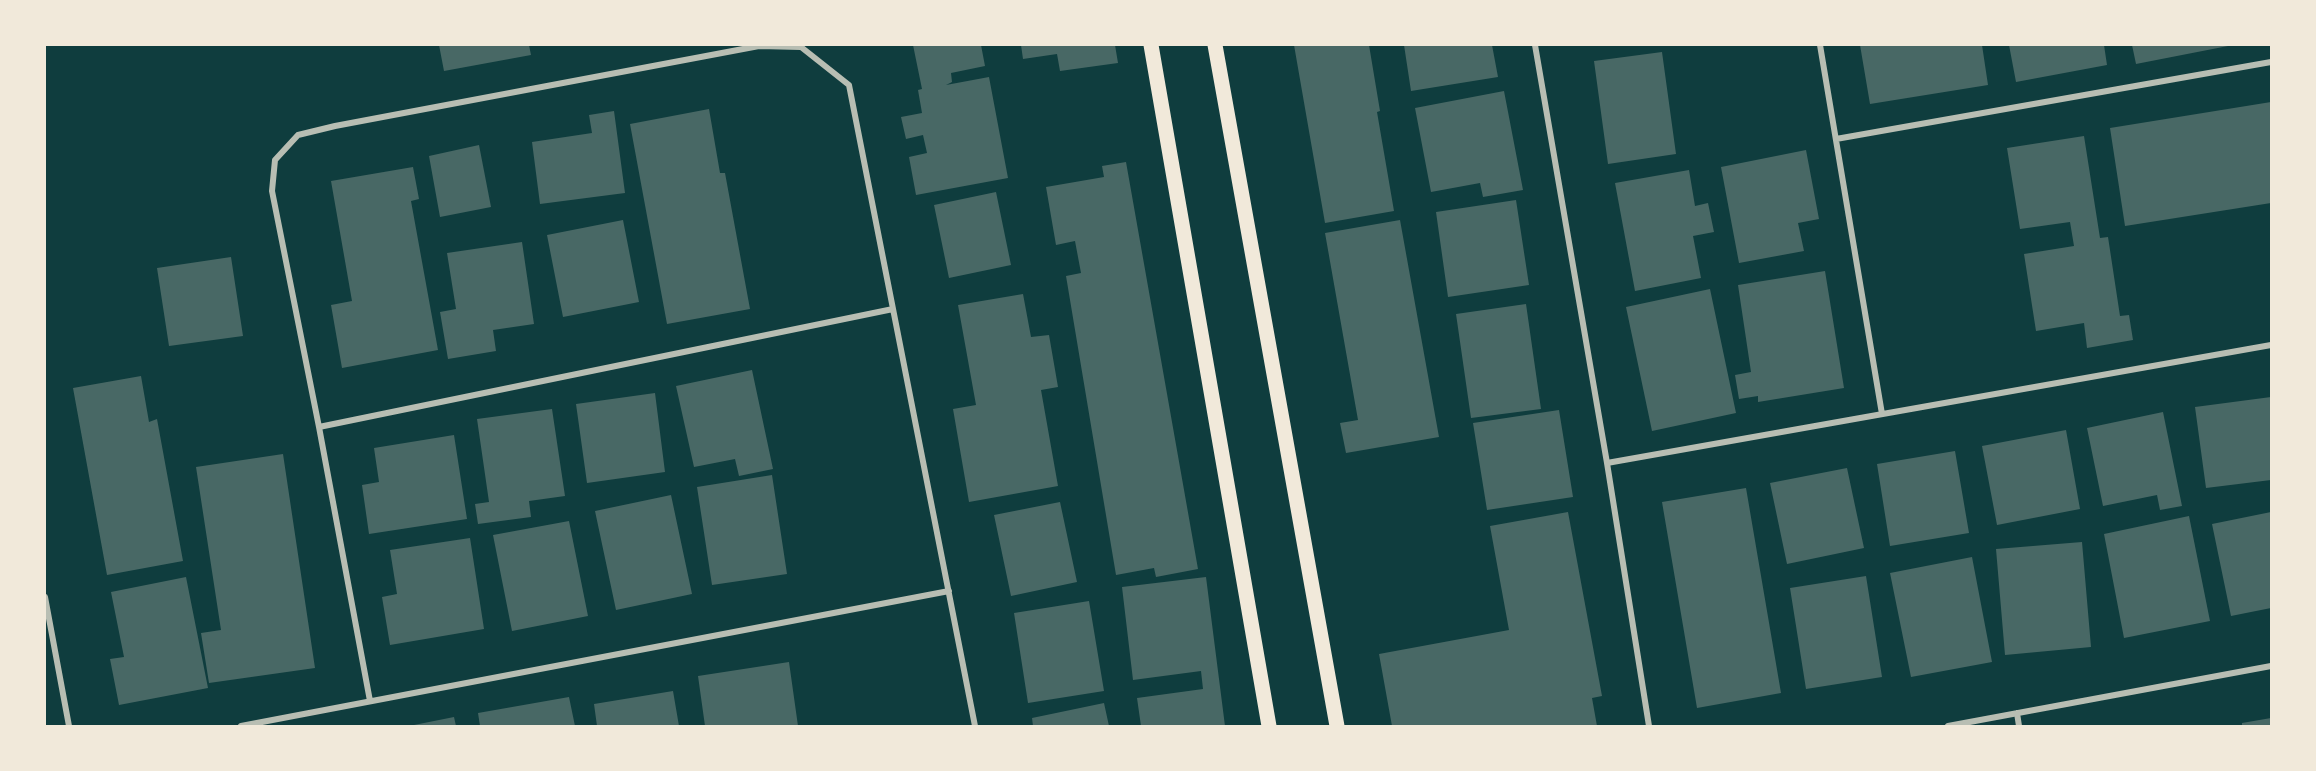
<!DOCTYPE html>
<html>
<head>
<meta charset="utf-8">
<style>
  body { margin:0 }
  #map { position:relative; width:2316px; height:771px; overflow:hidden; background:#0f3d3e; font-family:Helvetica,sans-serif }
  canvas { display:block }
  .frame { position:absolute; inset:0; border:46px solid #f1e9da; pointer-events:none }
</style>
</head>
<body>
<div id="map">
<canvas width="2316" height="771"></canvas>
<div class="frame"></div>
</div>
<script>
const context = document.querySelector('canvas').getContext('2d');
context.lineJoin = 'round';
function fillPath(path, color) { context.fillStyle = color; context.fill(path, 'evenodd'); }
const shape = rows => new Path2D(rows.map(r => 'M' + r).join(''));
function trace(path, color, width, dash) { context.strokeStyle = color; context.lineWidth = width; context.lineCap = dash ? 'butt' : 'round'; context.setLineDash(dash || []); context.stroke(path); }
fillPath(shape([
  [439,45,529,45,531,55,444,71],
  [913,45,981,45,985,66,951,73,952,82,946,85,989,77,1008,178,916,195,909,157,927,153,923,135,906,139,901,117,922,113,918,90,922,89],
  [1021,45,1115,45,1118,63,1060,71,1057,54,1023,59],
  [1294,45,1369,45,1380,111,1377,112,1394,211,1325,223],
  [1404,45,1492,45,1498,77,1411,91],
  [1860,45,1982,45,1988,85,1870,104],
  [2009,45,2104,45,2107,65,2016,82],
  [2132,45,2228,45,2228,46,2136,64],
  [1662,52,1676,154,1608,164,1594,61],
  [1504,91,1523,190,1483,197,1480,183,1431,192,1415,108],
  [2271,102,2271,203,2125,226,2110,128],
  [709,109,720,173,725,173,750,309,667,324,630,124],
  [614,111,625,193,540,204,532,142,592,133,589,115],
  [2084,136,2100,238,2108,237,2120,316,2129,315,2133,340,2087,348,2084,323,2036,331,2024,254,2074,246,2070,222,2020,229,2007,148],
  [479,145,491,207,440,217,429,156],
  [1806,150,1819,219,1798,223,1804,251,1739,263,1721,167],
  [1126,162,1198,569,1156,577,1154,568,1116,575,1066,276,1081,273,1075,241,1056,245,1046,187,1104,177,1102,166],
  [413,167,419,199,411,201,438,350,342,368,331,305,352,301,331,181],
  [1689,170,1695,206,1708,203,1714,232,1693,236,1701,278,1635,291,1615,183],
  [996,192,1011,265,949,278,934,205],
  [1516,200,1529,285,1448,297,1436,212],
  [623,220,639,302,563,317,547,235],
  [1400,220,1439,437,1346,453,1340,423,1358,420,1325,233],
  [522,242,534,324,493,330,496,351,448,359,440,312,456,309,447,253],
  [231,257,243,336,169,346,157,268],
  [1825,271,1844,388,1758,402,1758,396,1739,399,1735,375,1751,372,1738,285],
  [1710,289,1736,413,1652,431,1626,307],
  [1023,294,1031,337,1049,335,1058,387,1041,390,1058,486,969,502,953,409,976,405,958,305],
  [1526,304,1541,409,1471,418,1456,314],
  [752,370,773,469,739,476,735,459,694,467,676,386],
  [141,376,149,422,157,419,183,561,107,575,73,388],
  [655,393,665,472,587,483,576,404],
  [2271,397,2271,480,2206,488,2195,407],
  [552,409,565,496,529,501,531,517,478,524,475,504,489,502,477,419],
  [1559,410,1573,497,1487,510,1473,423],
  [2163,412,2182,506,2160,510,2157,495,2103,506,2087,428],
  [2066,430,2080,509,1997,525,1982,446],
  [454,435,467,519,369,534,362,485,379,482,374,448],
  [1955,451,1969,533,1890,546,1877,464],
  [283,454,315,668,209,683,201,633,221,630,196,467],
  [1847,468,1864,548,1787,564,1770,483],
  [772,475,787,574,712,585,697,487],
  [1746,488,1781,693,1697,708,1662,502],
  [671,495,692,594,616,610,595,511],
  [1060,502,1077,582,1011,596,994,515],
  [1568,512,1602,696,1592,698,1597,726,1392,726,1379,654,1509,630,1490,526],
  [2271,512,2271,608,2231,616,2212,524],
  [2189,516,2210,621,2124,638,2104,534],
  [569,521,588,616,512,631,493,535],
  [470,538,484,629,390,645,382,597,397,594,390,550],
  [2082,542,2091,647,2005,655,1996,549],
  [1972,557,1992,662,1911,677,1890,573],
  [1866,576,1882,677,1806,689,1790,588],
  [186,577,208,688,119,705,110,659,124,657,111,592],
  [1206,577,1225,726,1141,726,1137,698,1203,689,1201,671,1133,680,1122,587],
  [1089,601,1104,691,1028,703,1014,613],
  [789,662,798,726,705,726,698,676],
  [673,691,679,726,597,726,594,704],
  [569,697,575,726,480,726,478,713],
  [1104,703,1109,726,1033,726,1032,718],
  [454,717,456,726,414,726,414,725],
  [2271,718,2271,726,2242,726,2242,723]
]), '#486865');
trace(shape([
  [1535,45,1607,463,1649,726],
  [1820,45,1882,414],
  [1836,139,2271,62],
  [319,427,893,309],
  [1607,463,2271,345],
  [45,597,69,726],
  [370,701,319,427,272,191,275,160,298,135,335,126,759,46,801,47,849,85,975,726],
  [2017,713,2019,726],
  [241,726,949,591],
  [1948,726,2271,666]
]), '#b8beb3', 6);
trace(shape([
  [1151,45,1269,726],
  [1215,45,1337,726]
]), '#f1e9da', 15);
</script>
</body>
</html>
